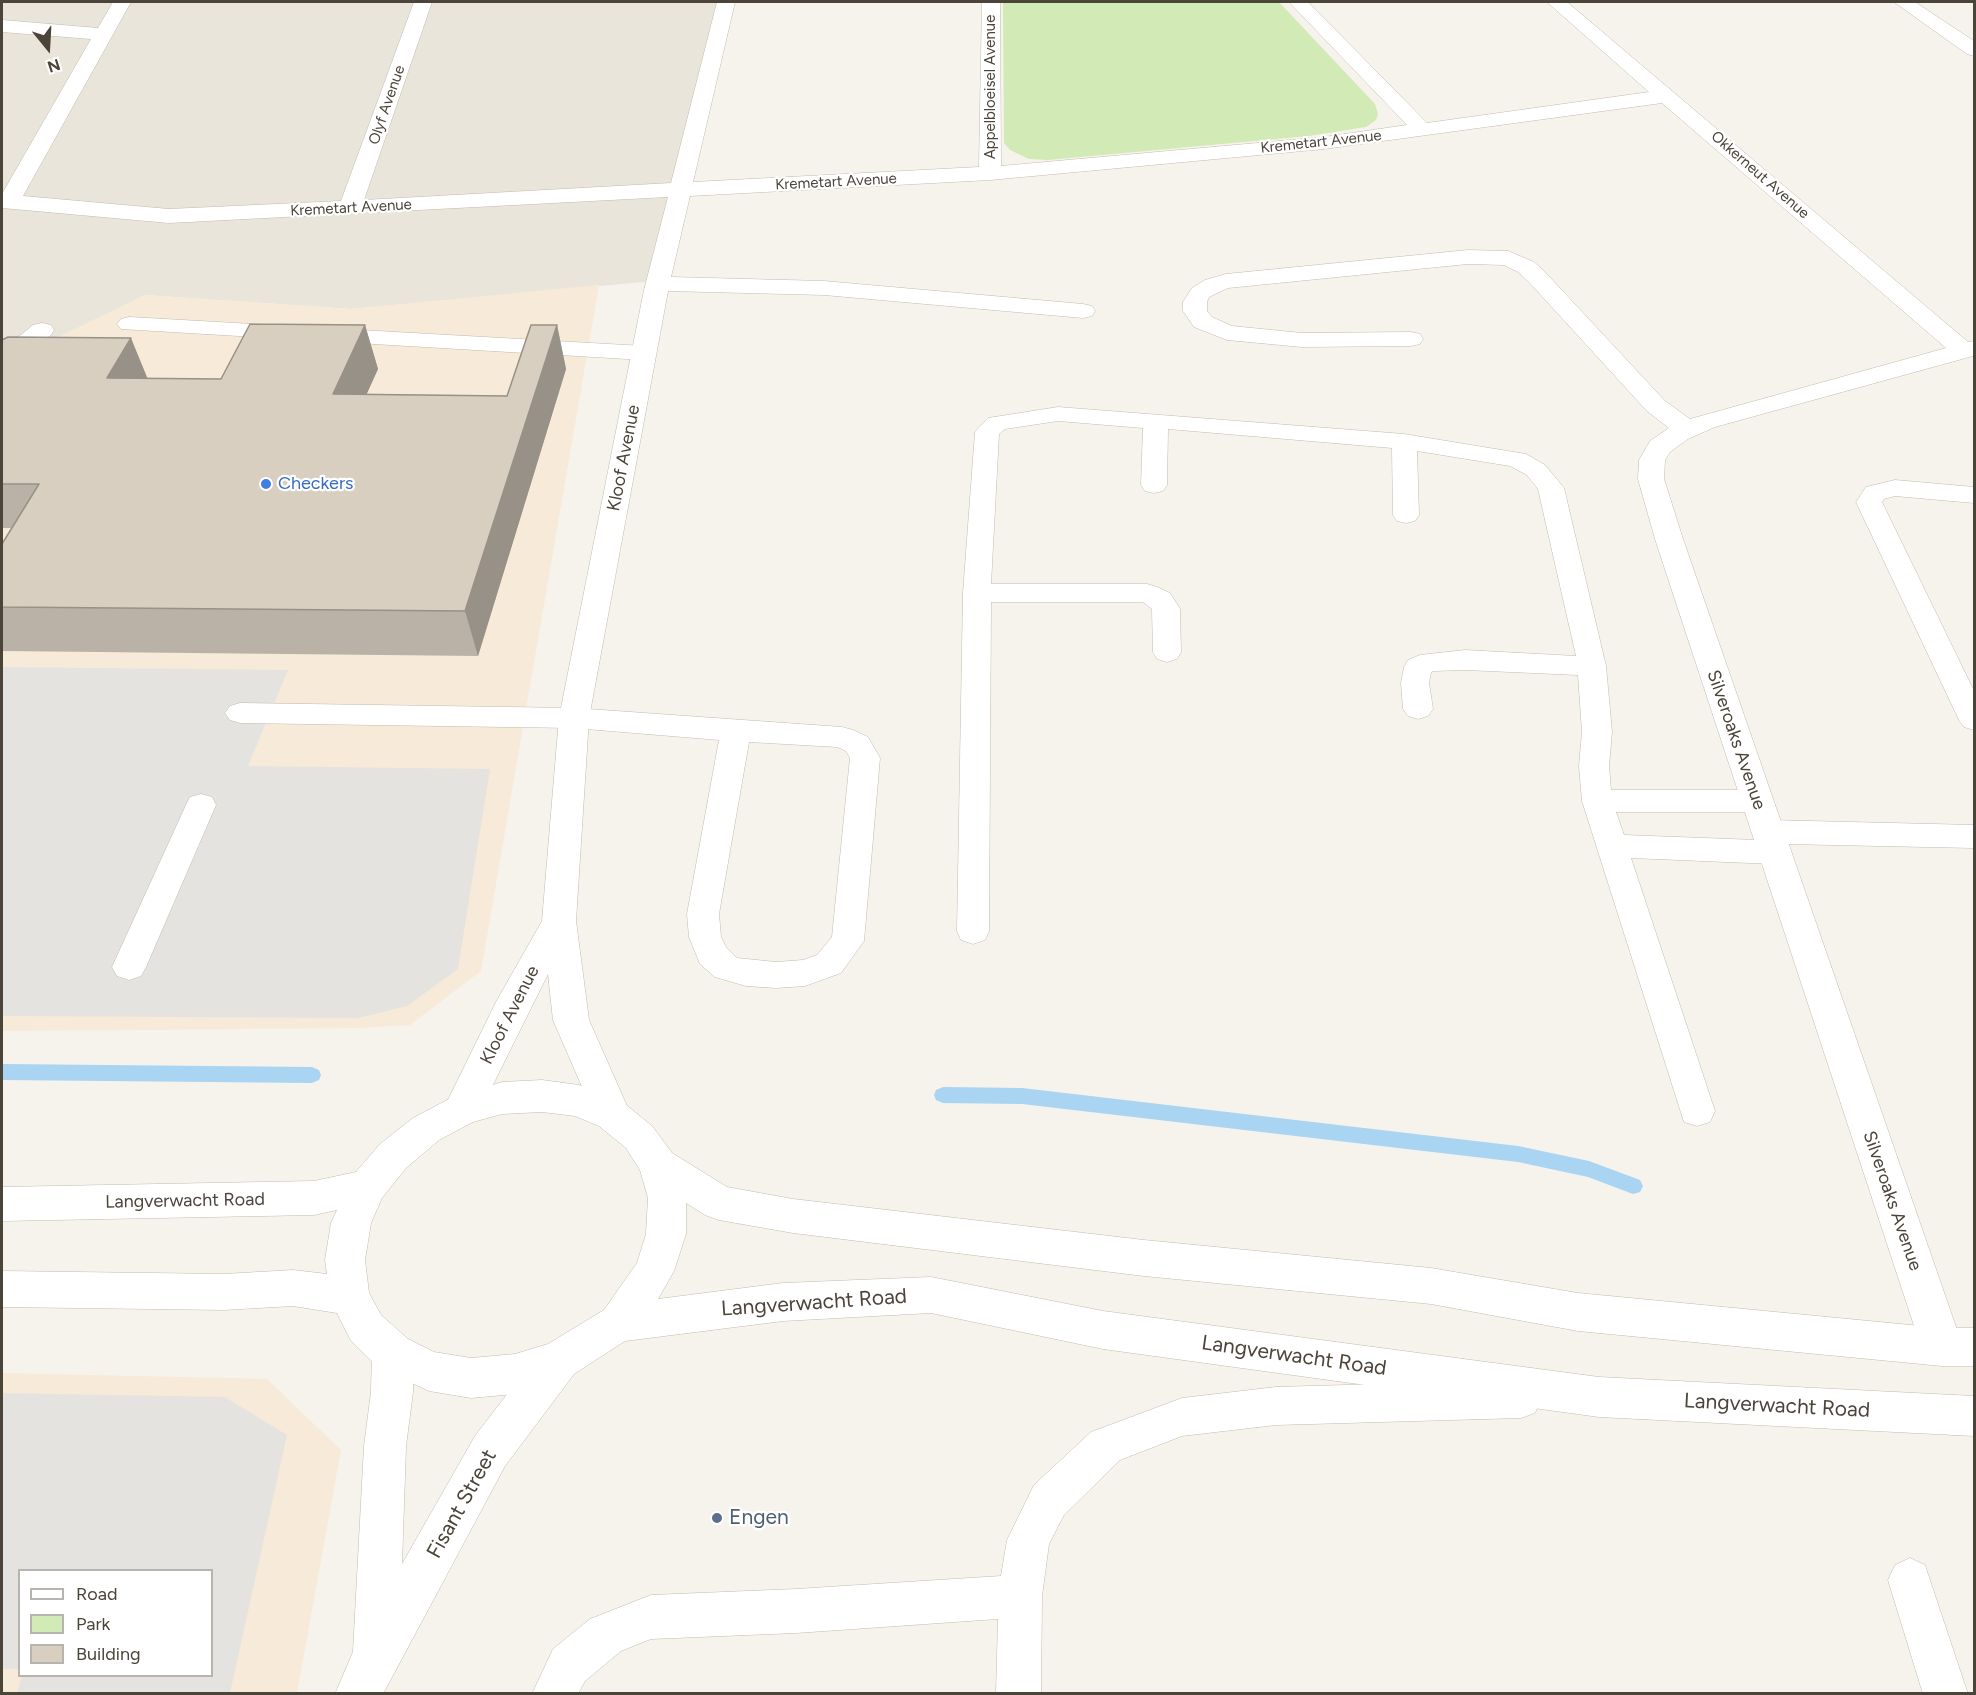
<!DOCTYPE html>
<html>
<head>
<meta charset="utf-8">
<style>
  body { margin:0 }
  #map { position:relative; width:1976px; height:1695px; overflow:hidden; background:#f6f3ec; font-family:Figtree,sans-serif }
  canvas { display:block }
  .frame { position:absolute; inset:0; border:3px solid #4b4439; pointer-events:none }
  .legend { position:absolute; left:18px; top:1569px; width:195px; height:108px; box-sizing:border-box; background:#fff; border:2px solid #b7b4b0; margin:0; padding:8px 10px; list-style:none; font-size:18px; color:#4b4439 }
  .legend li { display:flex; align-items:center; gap:12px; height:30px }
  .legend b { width:30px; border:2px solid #b7b4b0 }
  .north { position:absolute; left:18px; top:18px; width:60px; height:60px; -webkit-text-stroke:4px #fff; paint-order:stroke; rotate:162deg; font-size:16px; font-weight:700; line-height:24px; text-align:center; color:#4b4439 }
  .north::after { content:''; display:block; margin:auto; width:21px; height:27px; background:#4b4439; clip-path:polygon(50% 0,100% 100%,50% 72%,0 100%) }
</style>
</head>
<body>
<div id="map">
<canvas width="1976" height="1695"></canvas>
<div class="frame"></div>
<ul class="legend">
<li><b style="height:8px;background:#fff"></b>Road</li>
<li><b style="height:16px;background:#d2eab5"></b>Park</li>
<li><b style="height:16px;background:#d8cfc1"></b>Building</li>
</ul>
<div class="north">N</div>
</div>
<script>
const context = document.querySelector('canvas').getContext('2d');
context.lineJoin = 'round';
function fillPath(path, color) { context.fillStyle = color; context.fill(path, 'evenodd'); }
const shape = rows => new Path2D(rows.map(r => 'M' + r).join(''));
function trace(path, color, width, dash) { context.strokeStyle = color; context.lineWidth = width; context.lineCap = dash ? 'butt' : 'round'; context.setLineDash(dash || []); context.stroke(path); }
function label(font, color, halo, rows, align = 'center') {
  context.font = font + ' Figtree,sans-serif'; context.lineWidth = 4.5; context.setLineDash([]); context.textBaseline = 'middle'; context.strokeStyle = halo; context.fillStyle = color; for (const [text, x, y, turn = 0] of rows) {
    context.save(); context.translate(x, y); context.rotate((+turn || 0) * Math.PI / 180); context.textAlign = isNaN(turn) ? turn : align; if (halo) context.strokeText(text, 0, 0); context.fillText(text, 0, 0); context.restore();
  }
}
fillPath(shape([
  [2,2,727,2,665,280,351,309,145,295,2,365]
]), '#eae5da');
fillPath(shape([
  [599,285,481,971,410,1025,360,1028,2,1031,2,365,145,295,351,309],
  [2,1373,267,1379,341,1450,297,1693,2,1694],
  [20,1570,212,1570,212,1676,20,1676]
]), '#f7ead8');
fillPath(shape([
  [1003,2,1279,2,1375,104,1378,114,1376,120,1366,127,1309,136,1048,160,1029,159,1010,150,1004,143]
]), '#d2eab5');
fillPath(shape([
  [2,667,288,670,248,766,490,769,458,969,407,1006,358,1018,2,1016],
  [2,1393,225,1397,287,1435,230,1693,17,1693,22,1676,212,1676,212,1570,20,1570,19,1669,2,1669]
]), '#e5e3e0');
fillPath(shape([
  [2,1064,312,1067,319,1070,321,1075,319,1080,312,1083,2,1080,2,1064],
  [943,1087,1022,1088,1518,1146,1589,1161,1640,1180,1643,1186,1640,1192,1633,1194,1588,1177,1518,1162,1022,1104,943,1103,936,1100,934,1095,936,1090,943,1087]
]), '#a9d4f2');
const service = shape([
  [129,317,644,346,652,348,656,353,652,358,644,360,121,329,117,324,121,319,129,317],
  [1058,407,1404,434,1526,454,1545,465,1564,488,1606,666,1612,732,1609,766,1611,790,1757,790,1768,793,1772,801,1768,809,1757,812,1616,812,1624,835,1757,840,1752,832,1757,824,1768,820,1974,825,1974,848,1785,844,1790,852,1785,860,1774,864,1631,858,1715,1111,1710,1122,1697,1126,1684,1122,1582,801,1579,766,1582,732,1578,675,1465,670,1434,671,1431,672,1429,683,1433,709,1428,716,1418,719,1408,716,1403,709,1401,683,1404,667,1408,660,1420,655,1465,650,1576,656,1538,489,1527,475,1510,466,1417,451,1419,515,1415,521,1406,523,1397,521,1393,515,1392,448,1168,429,1167,485,1163,491,1154,493,1145,491,1141,485,1143,428,1058,421,1005,429,999,434,991,584,1147,584,1157,587,1170,593,1180,609,1181,652,1177,659,1167,662,1157,659,1153,652,1152,609,1143,602,991,602,989,931,985,940,973,944,961,940,957,931,963,593,975,432,988,418,1058,407],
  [1895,480,1974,487,1974,503,1895,496,1884,499,1882,502,1974,691,1974,730,1964,727,1959,720,1856,502,1866,487,1895,480],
  [240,703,574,708,842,727,853,730,868,737,880,758,864,941,841,973,805,986,776,988,746,986,715,977,700,964,689,937,687,914,719,740,574,728,240,723,230,720,225,713,230,706,240,703],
  [749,742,837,747,846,751,850,758,832,937,817,955,803,960,776,962,737,958,726,947,721,937,719,914,749,742],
  [201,794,212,797,216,805,146,967,141,976,129,980,117,976,112,967,186,805,190,797,201,794],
  [1521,1380,1535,1385,1541,1399,1535,1413,1521,1418,1276,1425,1182,1436,1120,1460,1064,1515,1049,1544,1042,1596,1041,1694,996,1694,998,1619,796,1633,651,1639,621,1651,585,1681,578,1694,532,1694,553,1649,590,1619,651,1595,796,1589,1001,1576,1007,1540,1034,1485,1091,1432,1182,1398,1276,1387,1521,1380],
  [1910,1558,1925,1565,1968,1694,1923,1694,1888,1580,1895,1565,1910,1558]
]);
const minor = shape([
  [113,2,131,2,23,196,169,209,341,201,414,2,432,2,364,200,671,183,717,2,735,2,693,182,979,167,982,2,1000,2,1001,166,1324,137,1407,125,1289,2,1308,2,1427,123,1649,92,1547,2,1567,2,1968,342,1974,341,1973,356,1715,427,1688,439,1670,452,1665,460,1664,479,1683,539,1963,1347,1957,1361,1942,1366,1927,1361,1921,1347,1655,539,1638,479,1639,460,1650,441,1669,428,1647,411,1528,281,1518,272,1504,265,1468,264,1228,288,1209,297,1207,302,1207,311,1212,317,1232,326,1302,333,1411,332,1420,334,1423,339,1420,344,1411,346,1302,347,1227,340,1194,327,1183,311,1183,302,1192,288,1205,280,1226,274,1468,250,1508,251,1534,262,1544,271,1665,401,1690,419,1946,348,1662,103,1324,149,990,180,690,196,671,277,824,281,1083,304,1092,306,1095,311,1092,316,1083,318,824,295,668,291,589,718,576,921,589,1020,631,1115,625,1126,612,1131,599,1126,553,1020,548,974,475,1121,462,1126,449,1121,443,1110,496,1002,542,921,559,718,644,290,668,197,169,223,2,208,2,194,91,39,2,32,2,20,98,28,113,2],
  [1894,2,1915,2,1974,41,1974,56,1967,54,1894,2],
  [42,323,51,325,54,330,51,335,39,345,2,360,2,344,21,335,33,325,42,323],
  [393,1334,408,1339,414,1353,413,1392,406,1446,402,1564,475,1436,544,1346,559,1341,574,1346,580,1360,574,1374,505,1466,383,1694,335,1694,353,1652,364,1446,371,1392,372,1353,378,1339,393,1334]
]);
const tertiary = shape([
  [542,1080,579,1085,625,1104,652,1126,672,1153,727,1187,793,1199,1144,1240,1431,1268,1578,1293,1942,1328,1974,1328,1974,1366,1942,1366,1578,1331,1431,1304,1144,1276,793,1233,719,1220,705,1215,686,1203,686,1234,674,1271,658,1299,783,1283,931,1277,1103,1311,1599,1377,1974,1396,1974,1436,1599,1417,1103,1349,931,1313,783,1321,625,1341,574,1374,559,1379,515,1394,471,1398,429,1391,378,1367,351,1341,337,1313,293,1306,224,1310,2,1307,2,1271,224,1274,293,1270,327,1274,325,1260,331,1223,337,1210,314,1215,2,1221,2,1187,314,1181,356,1172,380,1144,413,1118,449,1099,502,1082,542,1080],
  [542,1112,575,1116,599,1126,626,1148,640,1170,648,1198,646,1234,637,1263,604,1310,548,1344,515,1354,471,1358,434,1352,408,1339,381,1315,369,1293,365,1260,371,1223,382,1198,406,1168,439,1140,473,1122,502,1114,542,1112]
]);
trace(service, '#c2bbae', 1);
trace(minor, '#c2bbae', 1);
trace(tertiary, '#c2bbae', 1);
fillPath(service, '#fff');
fillPath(minor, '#fff');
fillPath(tertiary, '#fff');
fillPath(shape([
  [365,325,378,369,366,394,507,396,557,325,566,369,478,656,2,651,2,544,11,528,2,528,2,340,147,378,221,379]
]), '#bab2a6');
fillPath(shape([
  [365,325,378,369,347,438,333,394],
  [557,325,566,369,478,656,465,611],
  [131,338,149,382,107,378]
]), '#979187');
const building = shape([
  [250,324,365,325,333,394,507,396,531,325,557,325,465,611,2,607,2,544,39,484,2,484,2,340,8,337,131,338,107,378,221,379,250,324]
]);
fillPath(building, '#d8cfc1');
trace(building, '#979187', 1.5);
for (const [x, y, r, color] of [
  [266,484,6,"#3f7fe0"],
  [717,1518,6,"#5c6f8a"]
]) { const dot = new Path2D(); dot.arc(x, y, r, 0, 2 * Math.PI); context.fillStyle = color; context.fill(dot); trace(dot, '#fff', 2); }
label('15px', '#4b4439', '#fff', [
  ["Appelbloeisel Avenue",991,87,-90],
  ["Olyf Avenue",387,105,-71],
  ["Kremetart Avenue",1321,142,-6],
  ["Okkerneut Avenue",1760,175,41],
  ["Kremetart Avenue",836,182,-3],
  ["Kremetart Avenue",351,208,-3]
]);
label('18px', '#4b4439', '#fff', [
  ["Kloof Avenue",624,458,-79],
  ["Silveroaks Avenue",1736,740,71],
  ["Kloof Avenue",510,1015,-63],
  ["Langverwacht Road",185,1201,-1],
  ["Silveroaks Avenue",1892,1201,71]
]);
label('18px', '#366cbe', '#fff', [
  ["Checkers",278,484]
], 'left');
label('21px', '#4b4439', '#fff', [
  ["Langverwacht Road",814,1303,-4],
  ["Langverwacht Road",1294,1356,8],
  ["Langverwacht Road",1777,1406,3],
  ["Fisant Street",462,1504,-61]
]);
label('21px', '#4e5e75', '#fff', [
  ["Engen",729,1518]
], 'left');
</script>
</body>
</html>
